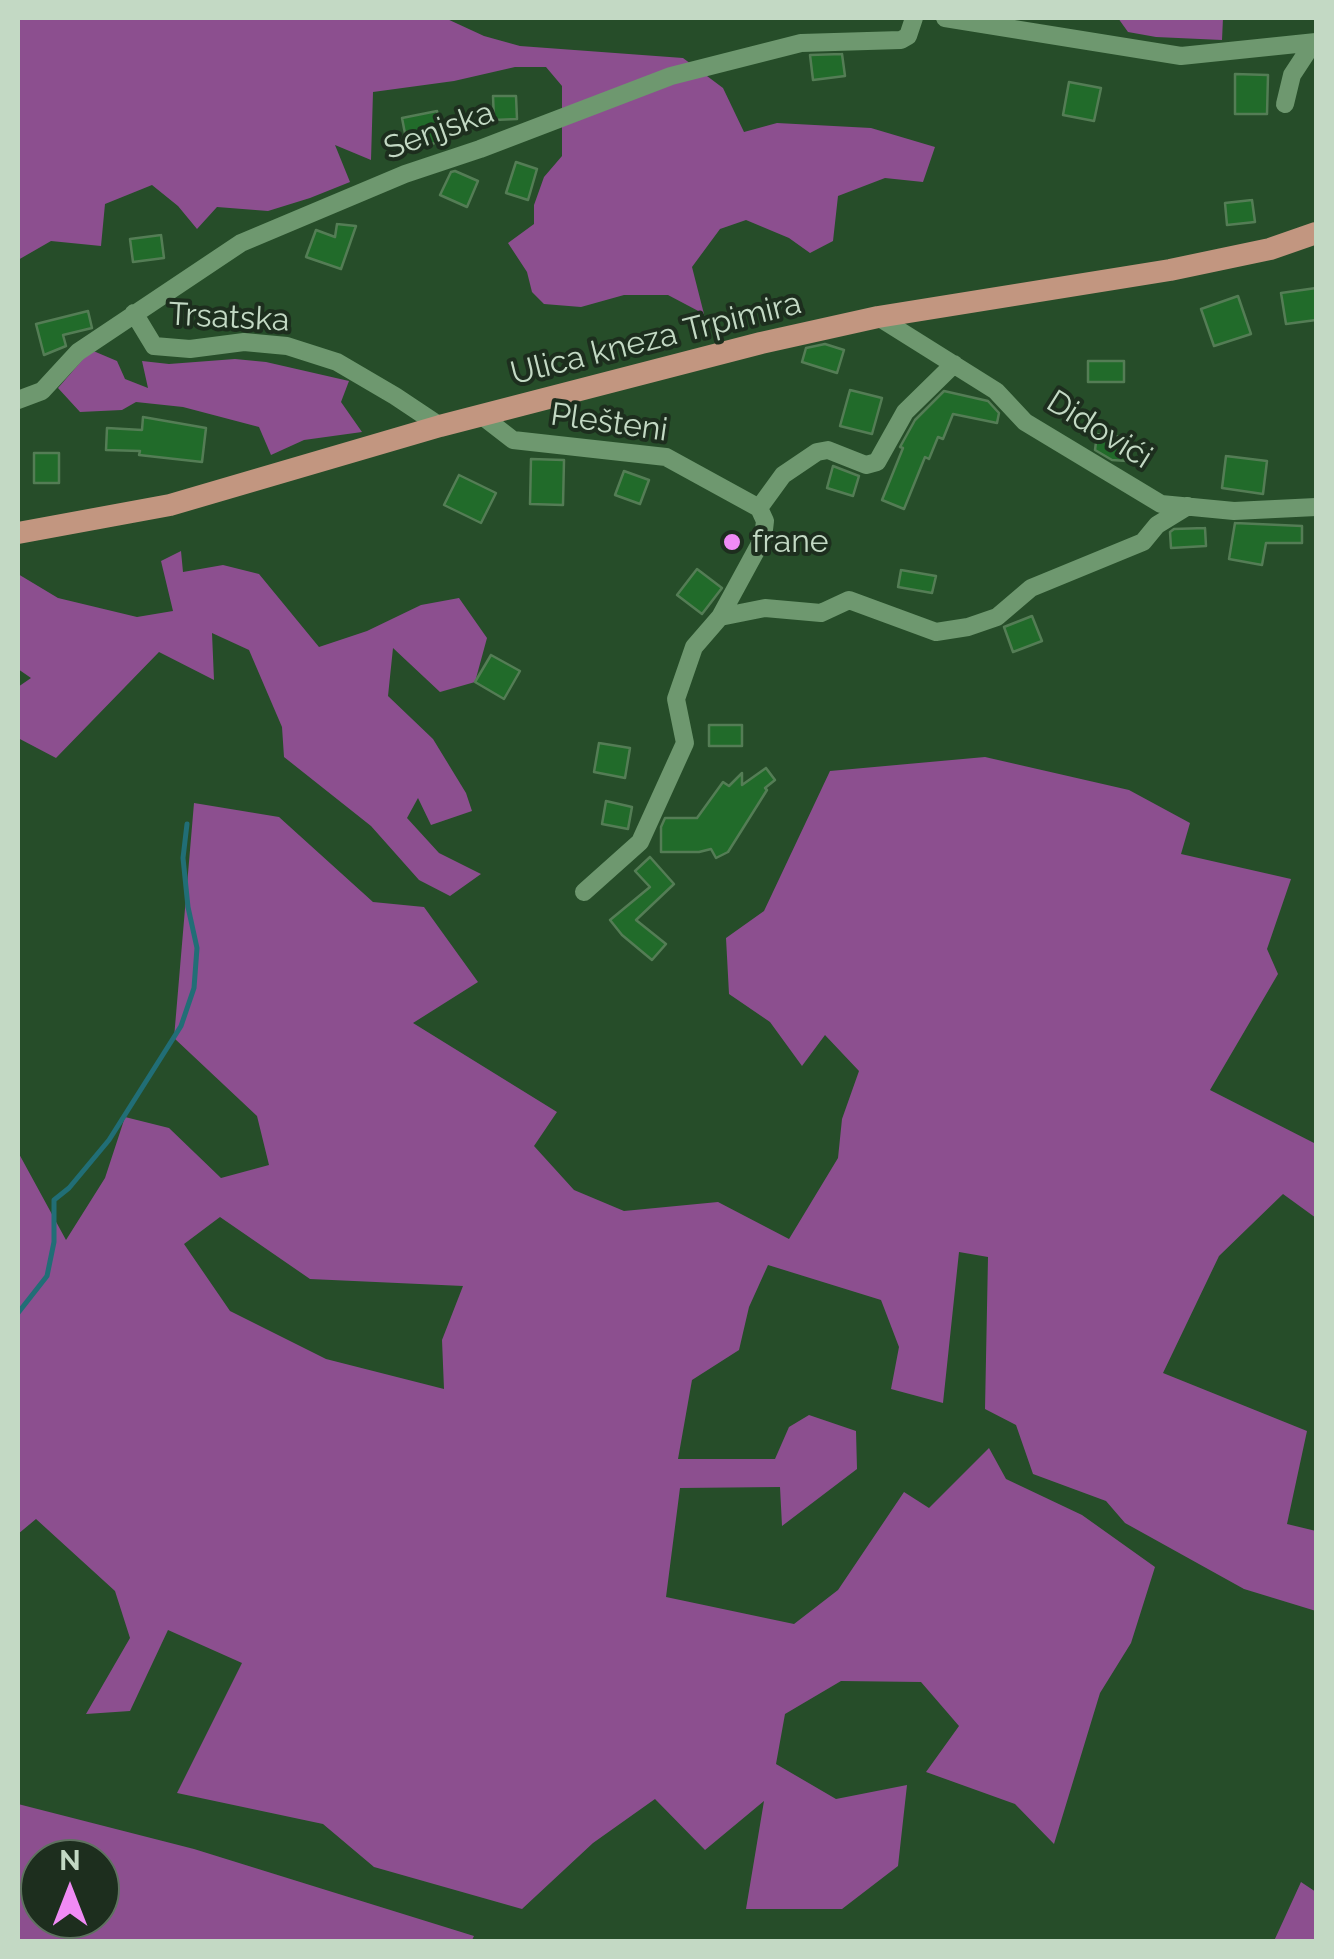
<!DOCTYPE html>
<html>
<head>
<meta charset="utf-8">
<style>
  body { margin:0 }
  #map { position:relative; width:1334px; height:1959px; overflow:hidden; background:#264d29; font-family:Raleway,sans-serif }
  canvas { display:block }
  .frame { position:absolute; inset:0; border:20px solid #c3d9c4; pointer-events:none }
  .north { position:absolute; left:20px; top:1839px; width:100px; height:100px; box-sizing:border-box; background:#1d2e1e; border:2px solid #5f7260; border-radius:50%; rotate:0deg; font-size:28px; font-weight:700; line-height:40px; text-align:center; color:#c3d9c4 }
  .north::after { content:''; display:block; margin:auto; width:35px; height:45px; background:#f08bf5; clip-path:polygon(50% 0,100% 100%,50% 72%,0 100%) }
</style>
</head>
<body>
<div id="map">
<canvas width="1334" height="1959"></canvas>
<div class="frame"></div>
<div class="north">N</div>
</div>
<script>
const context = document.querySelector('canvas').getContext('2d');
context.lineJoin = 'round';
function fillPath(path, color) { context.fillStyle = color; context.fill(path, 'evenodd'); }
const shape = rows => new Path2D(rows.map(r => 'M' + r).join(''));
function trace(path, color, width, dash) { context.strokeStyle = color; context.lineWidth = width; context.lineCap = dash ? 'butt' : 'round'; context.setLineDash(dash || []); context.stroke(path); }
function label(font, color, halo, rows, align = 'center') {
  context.font = font + ' Raleway,sans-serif'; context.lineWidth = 8; context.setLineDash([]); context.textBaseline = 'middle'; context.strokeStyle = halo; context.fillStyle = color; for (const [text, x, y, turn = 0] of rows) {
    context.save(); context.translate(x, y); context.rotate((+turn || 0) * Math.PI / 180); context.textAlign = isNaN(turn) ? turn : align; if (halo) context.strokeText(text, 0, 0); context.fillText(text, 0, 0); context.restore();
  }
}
fillPath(shape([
  [18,18,445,18,484,36,520,46,683,58,723,88,744,132,777,123,871,128,935,147,923,182,885,178,838,196,833,241,810,253,789,238,746,220,720,229,692,267,704,314,668,295,624,295,581,307,544,304,532,292,527,272,508,243,534,224,534,205,544,177,562,156,562,86,546,67,515,67,454,81,373,92,371,160,335,145,350,182,310,198,268,211,217,207,197,229,178,206,152,185,105,204,101,246,51,241,18,260],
  [1118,18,1223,18,1222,40,1156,37,1128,32],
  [91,350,117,361,125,379,148,388,142,361,169,364,235,359,266,362,349,381,341,402,362,432,304,440,271,455,259,427,183,407,136,402,122,410,80,412,58,388],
  [181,551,183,572,223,565,259,574,319,647,367,631,421,605,459,598,487,638,475,682,440,692,393,648,388,696,433,739,466,793,472,811,431,825,418,798,407,818,439,853,481,874,450,896,419,880,371,826,284,757,282,727,249,650,212,633,214,680,159,652,56,758,18,738,18,687,31,678,18,669,18,574,58,598,137,617,173,611,161,561],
  [985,757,1129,790,1190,823,1181,854,1291,879,1267,949,1278,974,1210,1090,1316,1144,1316,1218,1283,1194,1219,1256,1163,1373,1307,1431,1287,1524,1316,1531,1316,1611,1244,1589,1125,1523,1106,1501,1033,1474,1016,1425,985,1409,988,1257,959,1252,943,1403,891,1389,899,1347,881,1300,768,1265,749,1307,739,1350,692,1380,678,1459,775,1459,789,1427,809,1415,856,1431,857,1469,782,1526,780,1487,680,1488,666,1597,794,1624,838,1590,904,1492,929,1508,989,1448,1006,1479,1082,1515,1155,1567,1131,1643,1100,1693,1054,1844,1015,1804,926,1772,959,1726,921,1682,841,1681,785,1714,776,1764,836,1799,907,1785,898,1866,842,1909,746,1909,764,1801,705,1850,655,1799,593,1843,522,1909,374,1867,323,1824,177,1793,242,1663,168,1630,130,1711,86,1714,130,1638,115,1591,36,1519,18,1534,18,1152,66,1240,105,1178,125,1117,169,1128,221,1178,269,1165,257,1116,174,1038,194,803,279,817,373,902,424,907,478,982,413,1023,557,1112,534,1146,574,1190,624,1211,718,1202,789,1239,838,1158,842,1119,859,1071,825,1035,802,1066,770,1022,729,994,726,938,764,911,830,771],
  [220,1217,310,1279,463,1286,442,1340,444,1389,326,1359,230,1311,184,1244],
  [18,1804,194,1849,474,1936,471,1942,18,1941],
  [100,1859,100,1919,40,1919,40,1859],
  [1301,1882,1316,1892,1316,1941,1274,1941]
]), '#8c4f8f');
trace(shape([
  [18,1313,47,1276,54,1242,54,1200,69,1188,109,1140,181,1026,194,988,197,948,188,907,183,858,187,824]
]), '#216e76', 5);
const building = shape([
  [842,54,845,76,813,80,810,55,842,54],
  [1235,74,1268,75,1267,114,1235,114,1235,74],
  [1069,82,1101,88,1094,121,1063,115,1069,82],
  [493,96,516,96,517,119,494,120,493,96],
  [437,111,444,141,408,149,402,118,437,111],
  [516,162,537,169,528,200,506,193,516,162],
  [455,171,478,181,467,207,440,195,451,172,455,171],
  [1252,200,1255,222,1227,225,1225,203,1252,200],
  [337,224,356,226,341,269,306,257,316,230,335,237,337,224],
  [161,235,164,258,133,262,130,239,161,235],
  [1316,288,1316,320,1286,324,1281,293,1316,288],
  [1238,296,1251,334,1214,346,1201,309,1238,296],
  [88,311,92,328,63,335,66,346,44,355,36,324,88,311],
  [825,344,844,350,837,373,802,362,806,348,825,344],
  [1088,361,1124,361,1124,382,1088,382,1088,361],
  [850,390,882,398,872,434,840,426,850,390],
  [944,391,988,401,999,413,997,423,953,414,943,439,938,437,929,459,925,457,904,509,882,500,903,448,900,447,915,420,944,391],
  [143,417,206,428,202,462,139,455,140,451,106,450,107,428,142,430,143,417],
  [1097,434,1130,438,1127,461,1112,460,1095,450,1097,434],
  [34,453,59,453,59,483,34,483,34,453],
  [1226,456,1267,461,1263,494,1222,488,1226,456],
  [531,459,564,460,563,505,530,504,531,459],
  [833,466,859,476,853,496,827,488,833,466],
  [624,471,649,480,640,504,615,495,624,471],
  [459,475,496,493,481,523,444,505,459,475],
  [1235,523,1302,526,1302,543,1266,543,1262,565,1229,559,1235,523],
  [1205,528,1206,546,1171,548,1170,532,1174,529,1205,528],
  [697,569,722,588,702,614,677,595,697,569],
  [901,570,936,576,932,593,898,587,901,570],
  [1032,616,1042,641,1013,652,1004,627,1032,616],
  [491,655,520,671,504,699,475,682,491,655],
  [709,725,742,725,742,746,709,746,709,725],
  [599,743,630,748,625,778,594,772,599,743],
  [766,768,775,780,765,788,767,790,728,852,716,858,711,849,699,852,661,852,661,827,665,818,697,818,723,782,729,786,742,773,742,785,766,768],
  [606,801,632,807,628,829,602,824,606,801],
  [650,857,674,884,636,920,666,944,652,960,622,935,610,920,650,887,635,871,650,857]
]);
fillPath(building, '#216b2a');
trace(building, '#547d55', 2.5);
trace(shape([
  [945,18,1181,56,1316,42],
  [1285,104,1292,75,1313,43],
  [134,313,154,346,190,349,244,342,287,346,337,362,395,396,440,426],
  [878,317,996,391,1025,422,1161,504,1234,511,1316,507],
  [18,400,42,391,78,352,241,243,405,174,480,149,671,76,801,43,901,40,908,36,914,18],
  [482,416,513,440,666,457,759,508,765,521,763,538,720,617,694,647,676,699,685,743,640,842,584,892],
  [759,508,783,475,817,452,828,450,866,465,877,462,905,412,954,364],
  [720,617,765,608,821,613,849,600,936,632,968,627,997,617,1031,588,1143,542,1157,525,1188,506]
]), '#6e986f', 18);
trace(shape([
  [18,533,170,505,440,426,761,343,878,317,1170,270,1270,249,1316,233]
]), '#c29680', 22);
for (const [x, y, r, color] of [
  [732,542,10,"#f08bf5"]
]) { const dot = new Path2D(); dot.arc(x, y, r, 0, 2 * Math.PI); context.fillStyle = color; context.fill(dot); trace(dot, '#1d2e1e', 4); }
label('32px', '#c3d9c4', '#1d2e1e', [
  ["Senjska",439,131,-20],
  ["Trsatska",229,318,3],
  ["Ulica kneza Trpimira",656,339,-14],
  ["Plešteni",609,423,8],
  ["Didovići",1099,430,32]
]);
label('32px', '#c3d9c4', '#1d2e1e', [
  ["frane",752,542]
], 'left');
</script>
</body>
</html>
